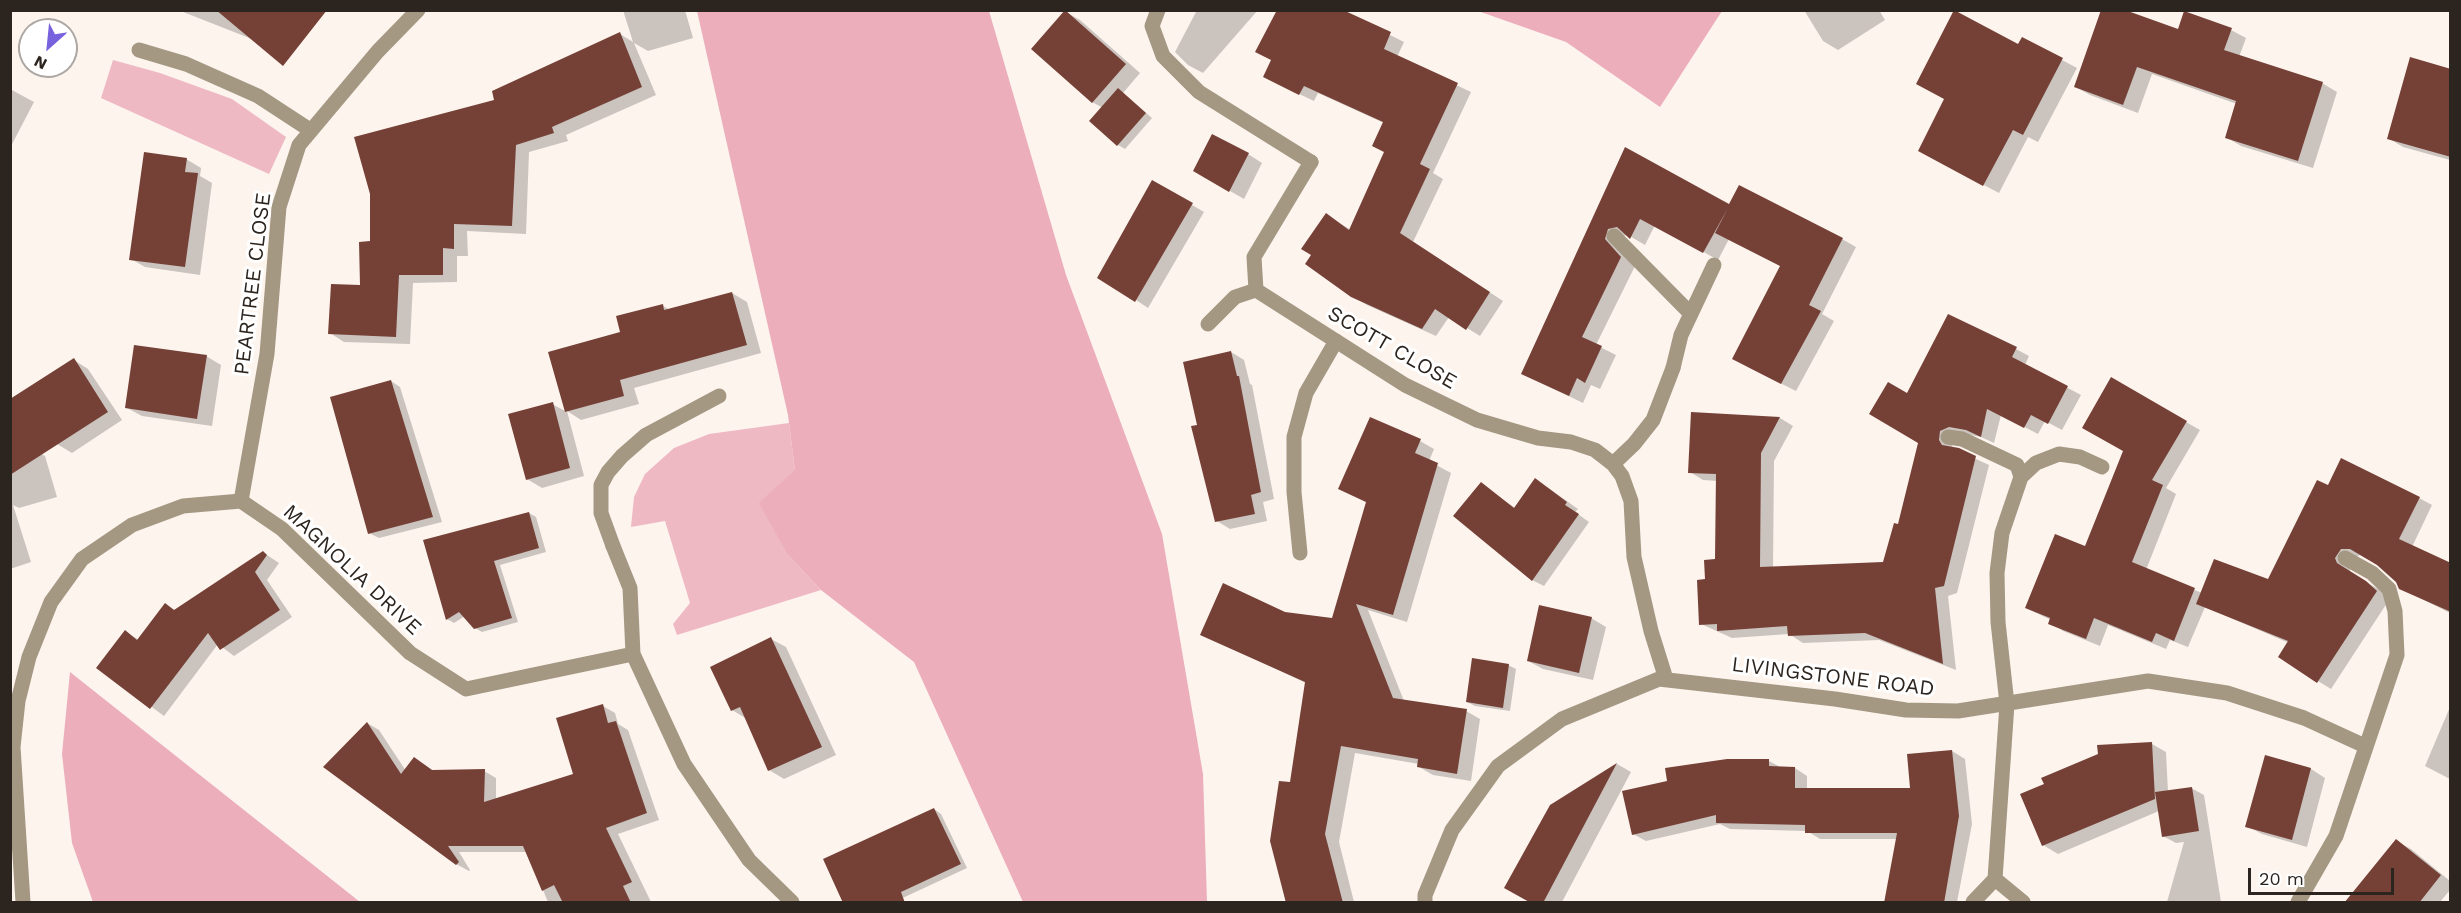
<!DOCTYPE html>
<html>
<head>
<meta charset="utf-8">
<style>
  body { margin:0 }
  #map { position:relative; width:2461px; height:913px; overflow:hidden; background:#fdf4ee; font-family:"Work Sans",sans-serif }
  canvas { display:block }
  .frame { position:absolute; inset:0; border:12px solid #2c241e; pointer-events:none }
  .north { position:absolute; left:18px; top:18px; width:60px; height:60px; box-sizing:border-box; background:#fff; border:2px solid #aba7a5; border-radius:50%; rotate:207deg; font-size:16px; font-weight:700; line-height:24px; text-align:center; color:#2c241e }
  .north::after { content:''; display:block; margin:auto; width:21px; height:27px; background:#7861dc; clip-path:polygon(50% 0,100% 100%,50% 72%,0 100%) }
  .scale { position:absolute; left:2248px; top:868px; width:146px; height:27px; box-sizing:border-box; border:3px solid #2c241e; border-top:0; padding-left:8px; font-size:18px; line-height:21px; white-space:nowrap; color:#2c241e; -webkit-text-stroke:4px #fff; paint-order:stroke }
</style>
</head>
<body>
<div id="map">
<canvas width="2461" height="913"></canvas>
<div class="frame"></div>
<div class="north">N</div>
<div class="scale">20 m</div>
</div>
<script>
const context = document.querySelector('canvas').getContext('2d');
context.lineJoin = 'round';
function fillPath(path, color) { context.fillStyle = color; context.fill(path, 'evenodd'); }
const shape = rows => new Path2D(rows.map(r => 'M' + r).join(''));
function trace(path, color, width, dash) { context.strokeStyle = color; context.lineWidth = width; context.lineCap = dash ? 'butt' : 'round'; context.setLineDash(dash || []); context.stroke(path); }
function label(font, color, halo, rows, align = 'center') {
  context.font = font + ' "Work Sans",sans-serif'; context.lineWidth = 6; context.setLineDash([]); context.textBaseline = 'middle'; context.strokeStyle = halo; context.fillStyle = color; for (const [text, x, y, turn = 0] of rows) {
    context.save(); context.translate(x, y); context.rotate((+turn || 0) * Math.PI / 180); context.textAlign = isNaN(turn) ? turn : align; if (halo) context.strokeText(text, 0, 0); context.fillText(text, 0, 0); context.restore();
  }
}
fillPath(shape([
  [113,60,160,73,232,99,286,137,269,174,101,98],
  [789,423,795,470,788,555,821,590,677,635,673,624,690,603,665,521,631,527,634,497,645,474,674,448,709,434]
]), '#efb9c4');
fillPath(shape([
  [697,11,989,11,1066,275,1162,534,1203,774,1207,902,1023,902,914,662,821,590,788,555,759,503,795,470,788,415],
  [1722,11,1660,107,1566,42,1478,11],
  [70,672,360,902,93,902,72,843,62,754]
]), '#ecaeba');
fillPath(shape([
  [178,10,280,10,262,43],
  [623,10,685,10,693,38,648,51,634,43,656,95,566,135,568,141,529,152,526,234,467,231,468,256,457,256,457,282,413,283,410,344,344,342,330,333,361,287,372,243,496,101,620,34,633,42],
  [1197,10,1258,10,1203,73,1188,65,1175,52],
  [1804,10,1879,10,1885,20,1838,50,1823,41],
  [1066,12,1080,20,1140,73,1123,93,1152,118,1125,149,1118,145,1103,108,1092,102],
  [1358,19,1404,42,1397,57,1471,92,1433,173,1443,179,1413,242,1503,301,1480,336,1449,317,1436,336,1367,305,1352,296,1313,255,1326,215,1351,230,1385,152,1384,123,1318,93,1314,101,1278,84],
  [2231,30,2246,38,2239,57,2322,83,2337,92,2313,168,2241,146,2226,137,2237,104,2152,74,2138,113,2090,95,2076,87,2179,31],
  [2019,46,2062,60,2077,68,2038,142,2028,137,1999,193,1934,159],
  [2450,71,2450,160,2403,147,2388,138],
  [10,89,34,102,10,148],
  [1626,149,1730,207,1842,239,1856,247,1822,314,1834,321,1796,391,1748,367,1781,266,1729,239,1718,260,1655,225,1645,245,1628,235,1622,236,1635,266,1596,345,1616,355,1600,389,1591,385,1583,403,1523,374],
  [1248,154,1262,163,1244,199,1195,171],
  [186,159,201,168,200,176,212,183,200,275,145,267,131,259],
  [1153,182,1204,212,1148,308,1136,300],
  [732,293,747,302,761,353,634,388,639,404,581,420,567,411,584,476,542,488,527,479,552,404,567,412,550,353,622,333,663,306,670,310],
  [2016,349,2029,356,2025,365,2081,395,2062,430,2045,421,2038,434,2001,415,1994,443,1981,437,1964,434,1953,439,1952,448,1989,465,1957,593,1948,596,1956,670,1879,640,1803,643,1789,634,1732,638,1701,624,1706,581,1717,561,1718,481,1703,480,1690,472,1693,414,1780,418,1793,426,1774,461,1773,568,1884,564,1900,526,1919,442,1908,395],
  [1231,352,1244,360,1250,384,1252,385,1274,499,1263,502,1267,521,1230,529,1217,521,1199,426],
  [206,356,221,365,212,426,142,416,127,408],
  [74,360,88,369,122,420,72,453,57,444],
  [2111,379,2200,430,2166,488,2176,494,2146,570,2202,593,2268,581,2329,487,2419,498,2432,505,2412,547,2450,564,2450,613,2400,588,2397,581,2381,566,2360,555,2350,560,2350,573,2380,590,2389,600,2331,689,2318,681,2289,643,2205,607,2188,647,2170,640,2166,649,2108,625,2100,646,2063,631,2050,623,2051,620,2026,608,2086,548,2125,451],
  [391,381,400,387,442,522,379,538,369,533],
  [1420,441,1434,449,1429,461,1451,473,1407,622,1368,610,1404,701,1466,711,1480,719,1471,781,1433,775,1419,767,1419,764,1355,753,1339,842,1354,902,1288,902,1291,784,1306,683,1202,634,1284,613,1333,620,1368,503,1340,489],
  [37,451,45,456,57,497,19,508,13,505,31,562,10,569,10,460],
  [1481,484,1515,508,1547,487,1578,509,1575,512,1589,522,1544,586,1532,580],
  [529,513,536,517,546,552,500,565,518,622,482,632,475,628,465,616,454,623,447,619],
  [264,553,279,563,267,580,292,617,234,656,218,644,164,716,99,668,126,632,139,640,165,605,175,610],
  [1591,618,1606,627,1593,680,1543,669,1528,661],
  [771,639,786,647,836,755,784,779,769,770,747,719,732,710],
  [1508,665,1516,669,1510,711,1475,706,1467,702],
  [603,706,615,713,618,724,628,730,659,820,618,834,651,902,548,902,527,852,459,852,470,870,469,871,456,864,367,723,379,730,406,771,415,759,434,771,484,771,496,778,496,800,575,775],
  [2450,707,2450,779,2425,766],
  [2152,744,2166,752,2168,792,2191,788,2204,795,2221,902,2167,902,2184,842,2176,843,2163,836,2159,811,2058,854,2043,845],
  [1952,751,1965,759,1972,824,1957,902,1891,902,1897,839,1820,839,1807,831,1730,829,1720,824,1646,841,1633,834,1669,782,1727,760,1769,761,1782,768,1795,768,1807,776,1807,790,1912,790],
  [2266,757,2311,769,2325,778,2307,847,2262,834,2247,826],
  [1617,764,1631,772,1562,902,1533,902,1551,806],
  [934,809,941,814,967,868,894,902],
  [2396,841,2411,849,2450,881,2450,890,2440,902,2358,902]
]), '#0003');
fillPath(shape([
  [216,10,327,10,283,66],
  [1065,10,1126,64,1092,103,1031,49],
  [1277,10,1343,10,1391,32,1384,49,1458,83,1420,164,1430,169,1400,233,1490,292,1466,330,1435,309,1422,329,1351,297,1305,264,1311,255,1301,249,1326,213,1349,230,1384,152,1372,146,1383,122,1304,86,1299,95,1263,77,1271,60,1255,52],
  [1954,10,2018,44,2022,37,2063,58,2023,135,2013,130,1983,186,1918,151,1944,99,1916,84],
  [2101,10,2125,10,2178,29,2184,11,2232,28,2224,50,2323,82,2298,161,2225,138,2236,101,2137,67,2123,105,2074,87],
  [620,32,642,87,552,127,554,133,516,145,512,226,454,224,454,249,443,248,443,275,399,275,396,337,328,334,331,284,360,285,359,242,370,241,370,194,354,137,494,100,492,91],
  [2410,57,2451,69,2451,157,2387,139],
  [1118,88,1146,113,1117,146,1089,121],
  [1212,134,1249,153,1229,192,1193,171],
  [1625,147,1729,204,1739,185,1843,238,1809,305,1821,311,1781,384,1732,359,1780,266,1715,233,1728,208,1703,253,1640,219,1630,239,1617,227,1608,229,1605,239,1621,257,1582,337,1602,346,1585,383,1577,378,1569,396,1521,374],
  [144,152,187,158,185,172,198,173,185,267,129,260],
  [1152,180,1193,203,1135,302,1097,278],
  [732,292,747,345,620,380,624,396,565,412,548,352,620,332,616,316,663,304,664,310],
  [1948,314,2017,347,2012,357,2068,386,2048,424,2031,415,2024,428,1987,409,1981,437,1966,430,1949,427,1940,431,1939,440,1942,445,1959,448,1976,456,1944,586,1935,588,1943,664,1865,633,1788,636,1787,626,1717,631,1717,624,1699,625,1697,580,1705,579,1704,560,1715,559,1716,474,1688,473,1691,412,1780,417,1761,453,1760,567,1883,562,1894,523,1898,524,1918,443,1869,414,1888,382,1907,393],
  [134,345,207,355,197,419,125,408],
  [1231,351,1237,376,1239,376,1261,492,1251,495,1255,514,1215,522,1191,426,1197,425,1183,362],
  [74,358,108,412,10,475,10,399],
  [2111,377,2187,421,2152,480,2163,485,2132,562,2195,588,2174,641,2156,633,2152,642,2094,618,2086,639,2048,624,2050,618,2025,608,2055,534,2085,546,2123,451,2082,428],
  [391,380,433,517,368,534,330,397],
  [553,402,570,468,526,480,508,414],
  [1370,417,1421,439,1415,453,1438,463,1393,615,1356,604,1393,698,1467,709,1457,774,1417,767,1418,759,1341,746,1325,834,1343,903,1286,903,1270,841,1279,781,1290,782,1305,682,1200,635,1223,583,1285,612,1332,618,1366,502,1338,489],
  [2341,458,2420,497,2399,539,2451,563,2451,612,2399,589,2396,582,2377,565,2350,549,2341,549,2335,558,2337,563,2366,581,2377,591,2317,683,2278,657,2288,641,2196,604,2214,559,2268,579,2317,480,2328,485],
  [1535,478,1567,502,1565,505,1579,514,1532,581,1453,516,1481,482,1514,508],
  [529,512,539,548,494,561,512,618,474,629,459,612,446,620,423,540],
  [263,551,267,555,255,572,280,610,220,650,208,633,150,709,96,668,125,630,137,640,165,603,174,610],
  [1539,605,1592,617,1579,673,1527,661],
  [771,637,822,747,768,771,740,707,731,711,710,667],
  [1472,658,1509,664,1503,708,1466,702],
  [603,704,608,723,616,721,647,813,606,828,632,882,623,886,631,903,563,903,554,885,542,891,523,846,448,846,459,862,456,865,323,767,367,722,401,774,414,757,432,770,485,769,484,802,573,774,556,718],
  [2152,742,2155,799,2042,846,2020,794,2044,784,2041,778,2098,754,2097,745],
  [1952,750,1959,816,1944,903,1884,903,1897,833,1805,833,1805,825,1716,823,1716,815,1632,835,1622,791,1667,781,1665,768,1727,759,1769,759,1769,766,1795,767,1795,788,1910,788,1907,754],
  [2265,755,2311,768,2292,840,2245,827],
  [1617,763,1543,903,1531,903,1504,888,1550,805],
  [2192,787,2199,831,2162,837,2155,792],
  [934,808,961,864,901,892,905,903,843,903,823,859],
  [2396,839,2441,875,2419,903,2344,903]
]), '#754137');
trace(shape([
  [1158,10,1152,26,1163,56,1199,92,1311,162],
  [139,50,186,64,258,96,310,130],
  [1614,236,1691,314],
  [1673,368,1681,335,1714,265],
  [1948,437,1962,439,2017,465,2021,477,2002,533,1997,573,1998,622,2007,704,1995,879,1973,902],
  [2021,477,2036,463,2059,454,2080,457,2102,467],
  [613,546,601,513,601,485,608,472,622,456,646,435,719,396],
  [1300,553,1294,492,1294,437,1306,393,1336,341],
  [1995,879,2023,902],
  [2298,902,2336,836,2397,655,2395,611,2389,589,2372,573,2345,558]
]), '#a49883', 15);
trace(shape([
  [1311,162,1254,257,1256,290,1405,385,1477,420,1538,438,1571,442,1595,450,1613,464,1622,476,1631,501,1634,557,1651,631,1666,679],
  [1208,324,1235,297,1256,290],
  [1613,464,1634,444,1653,420,1673,368],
  [241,501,267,354,279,207,299,145,378,51,418,10],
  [613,546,630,588,633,654,684,764,749,860,792,902],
  [23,902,13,747,18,701,29,657,51,602,82,559,132,525,183,506,241,501,282,529,410,653,466,689,633,654],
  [1425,902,1425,895,1452,830,1498,766,1562,719,1659,679,1835,699,1906,710,1958,711,2148,681,2227,693,2304,718,2365,746]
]), '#a49883', 15);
label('21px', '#2c241e', '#fff', [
  ["PEARTREE CLOSE",253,284,-83],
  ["SCOTT CLOSE",1392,348,30],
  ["MAGNOLIA DRIVE",352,570,43],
  ["LIVINGSTONE ROAD",1833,677,7]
]);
</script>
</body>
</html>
